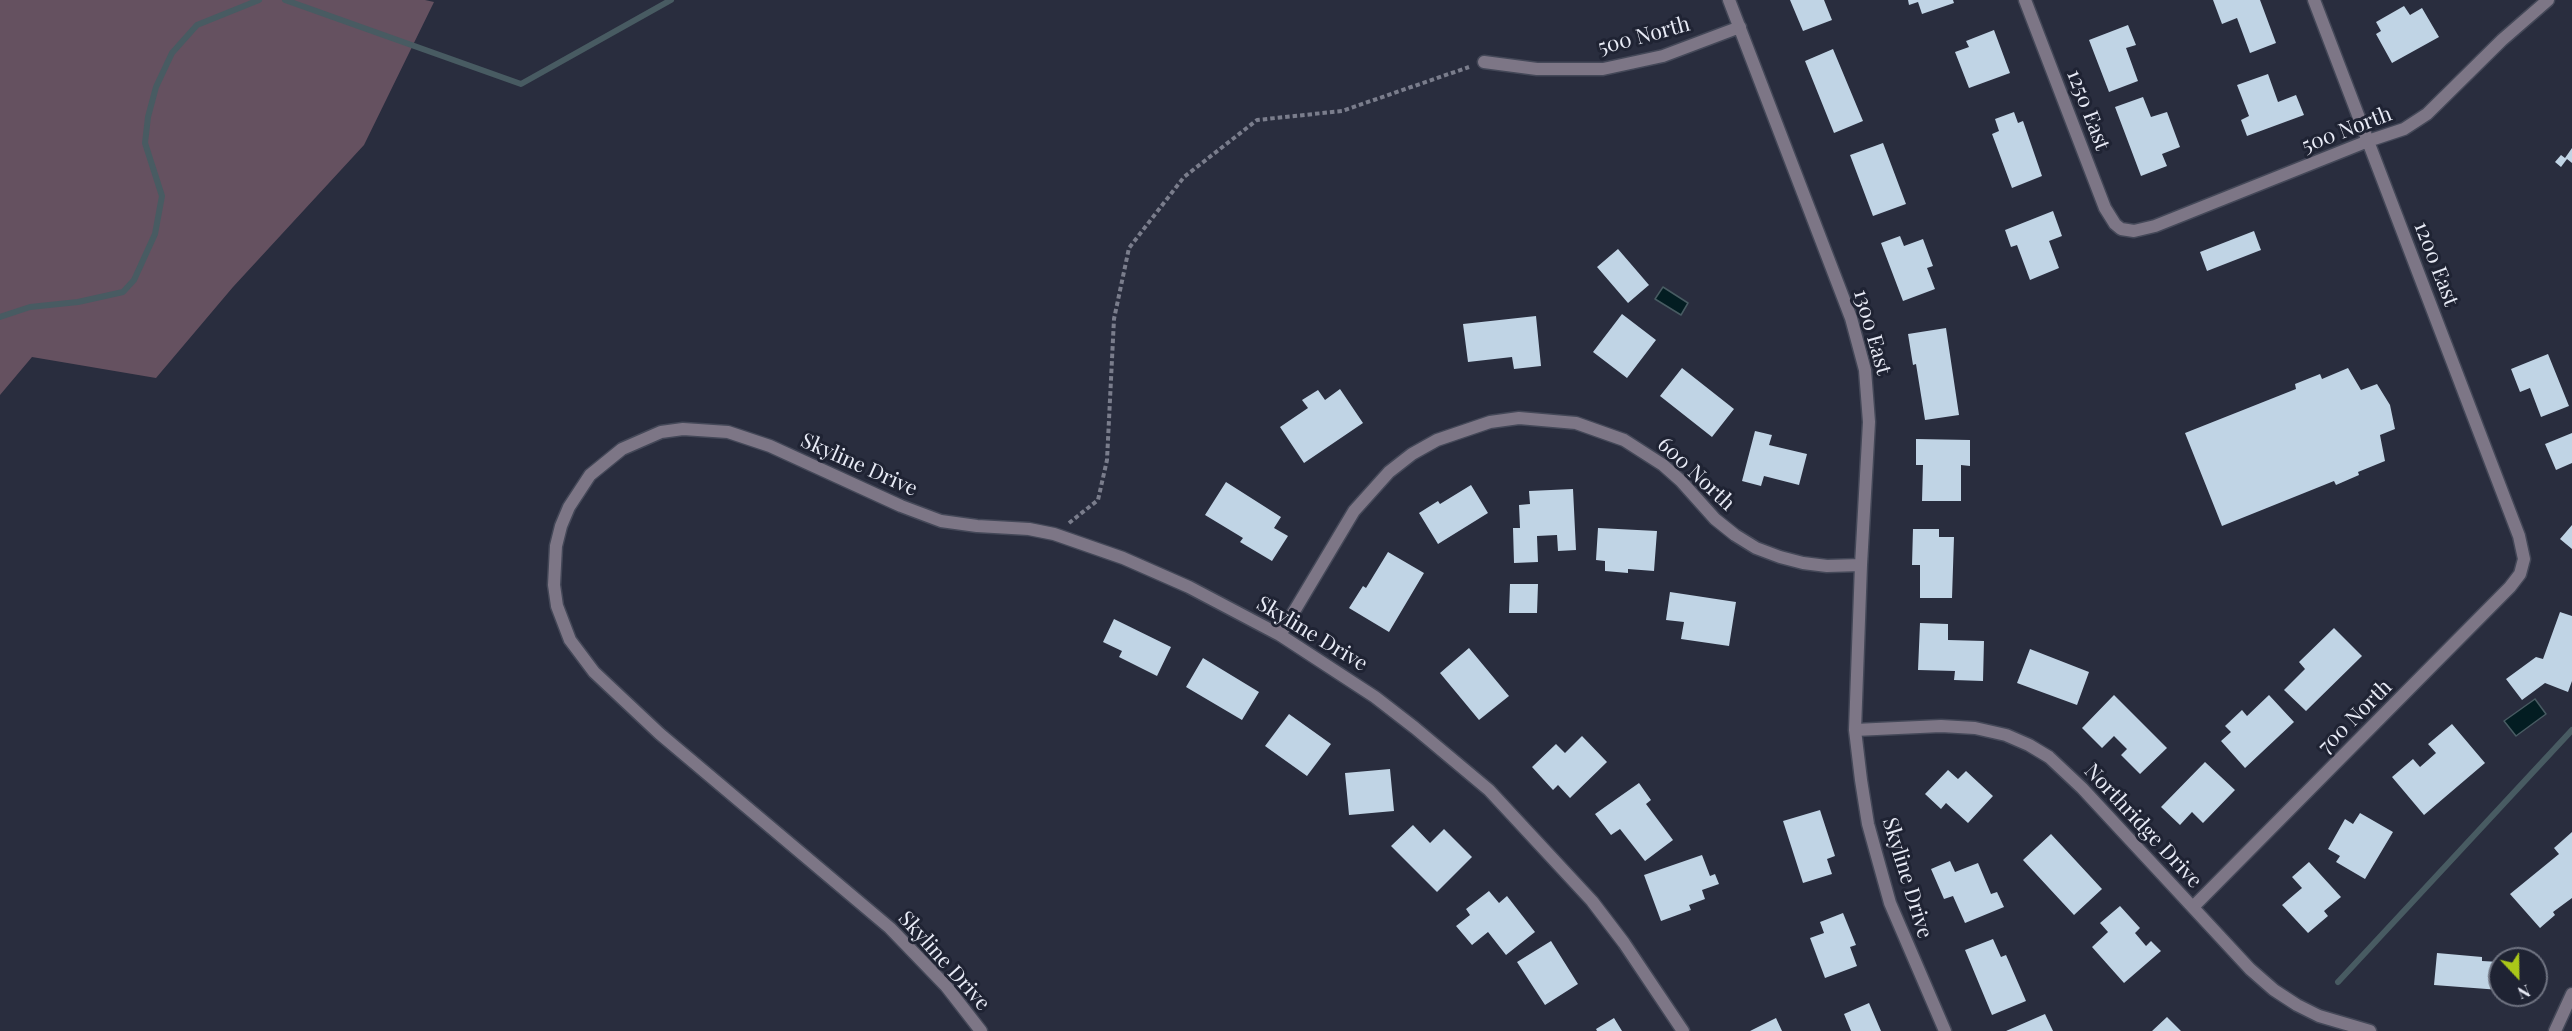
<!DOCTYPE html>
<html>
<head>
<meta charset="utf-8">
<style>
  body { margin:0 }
  #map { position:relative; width:2572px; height:1031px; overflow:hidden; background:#292d3e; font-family:"Playfair Display",serif }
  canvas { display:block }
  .north { position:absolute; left:2488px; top:947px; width:60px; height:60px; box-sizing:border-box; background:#1f2333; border:2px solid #6f7381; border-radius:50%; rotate:158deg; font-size:16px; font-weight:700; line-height:24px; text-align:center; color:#e8ebf6 }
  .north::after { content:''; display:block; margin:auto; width:21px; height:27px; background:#aac719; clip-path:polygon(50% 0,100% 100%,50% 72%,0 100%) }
</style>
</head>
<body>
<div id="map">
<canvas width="2572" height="1031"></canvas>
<div class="north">N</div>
</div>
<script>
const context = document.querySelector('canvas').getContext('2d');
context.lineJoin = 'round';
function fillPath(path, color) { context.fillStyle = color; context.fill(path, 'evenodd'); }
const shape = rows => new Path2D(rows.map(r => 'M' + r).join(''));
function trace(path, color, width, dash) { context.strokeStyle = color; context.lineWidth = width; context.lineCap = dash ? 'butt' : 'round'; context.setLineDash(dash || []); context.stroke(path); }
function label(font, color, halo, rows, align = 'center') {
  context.font = font + ' "Playfair Display",serif'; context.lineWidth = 6; context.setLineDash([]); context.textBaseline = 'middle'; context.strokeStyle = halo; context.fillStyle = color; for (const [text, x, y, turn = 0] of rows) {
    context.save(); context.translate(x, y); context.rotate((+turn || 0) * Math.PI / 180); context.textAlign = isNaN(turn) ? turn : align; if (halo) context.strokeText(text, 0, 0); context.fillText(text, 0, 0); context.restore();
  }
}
fillPath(shape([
  [0,0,425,0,434,2,364,145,233,287,156,378,32,357,0,395]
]), '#655160');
const water = shape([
  [1663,287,1688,303,1681,315,1655,299,1663,287],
  [2535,699,2546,714,2516,736,2504,721,2535,699]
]);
fillPath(water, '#031d22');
trace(water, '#485b62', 1.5);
trace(shape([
  [285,0,521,84,671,0],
  [0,317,30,307,78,302,123,292,134,280,155,234,162,196,145,143,148,117,156,87,172,53,197,25,259,0],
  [2338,982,2572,730]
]), '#485b62', 6);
fillPath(shape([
  [1790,0,1824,0,1832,20,1803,31],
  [1908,0,1953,0,1954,3,1922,14,1918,2,1909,5],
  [2213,0,2260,0,2276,43,2250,53,2237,18,2222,24],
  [2404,6,2410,15,2422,8,2439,37,2392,63,2376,34,2381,31,2376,22],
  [2128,25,2136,45,2126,48,2138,81,2109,92,2089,40],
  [1994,30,2010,73,1969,88,1955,52,1969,47,1966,41],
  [1833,49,1863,121,1834,133,1805,61],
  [2268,74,2278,102,2296,95,2304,115,2247,136,2241,120,2249,116,2237,85],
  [2143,97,2151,117,2167,112,2180,147,2162,154,2167,166,2141,176,2115,107],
  [2014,112,2018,123,2023,121,2042,176,2012,188,1992,134,1999,131,1995,119],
  [1883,143,1906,204,1873,216,1850,155],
  [2572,148,2572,163,2567,159,2561,167,2555,162,2561,155,2565,158],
  [2053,211,2062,236,2049,241,2059,268,2030,280,2017,245,2011,247,2005,230],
  [2254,231,2261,250,2207,271,2200,252],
  [1900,236,1904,246,1923,239,1933,266,1927,268,1935,289,1903,301,1881,243],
  [1618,249,1649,285,1628,303,1597,267],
  [1622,314,1656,340,1627,378,1593,352],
  [1536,316,1541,366,1514,369,1512,357,1468,362,1463,324],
  [1946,328,1959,415,1925,420,1916,364,1913,365,1908,334],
  [2548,354,2569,406,2541,417,2530,388,2520,392,2511,369],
  [1682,368,1734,409,1712,437,1660,396],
  [2348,368,2361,390,2377,384,2390,405,2395,429,2380,435,2385,461,2358,472,2359,475,2336,485,2334,481,2222,526,2185,433,2296,389,2295,384,2320,374,2322,379],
  [1340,389,1363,423,1304,463,1280,427,1308,408,1302,400,1318,390,1325,400],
  [1755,431,1772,435,1769,445,1807,454,1799,485,1764,476,1761,486,1742,481],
  [2572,433,2572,463,2556,470,2545,444],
  [1916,439,1970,440,1970,466,1961,465,1961,501,1922,501,1923,465,1916,465],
  [1226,482,1281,517,1274,528,1288,536,1272,561,1240,542,1243,538,1205,515],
  [1471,485,1488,513,1438,544,1419,513,1438,501,1440,504],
  [1573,489,1576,550,1558,551,1557,535,1537,536,1538,562,1514,563,1513,528,1520,528,1519,505,1530,504,1529,491],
  [2572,525,2572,549,2560,539],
  [1598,528,1657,531,1654,571,1628,569,1628,573,1605,571,1605,561,1596,560],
  [1913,529,1939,529,1939,537,1954,537,1952,598,1920,598,1920,565,1912,565],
  [1388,552,1424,573,1389,632,1349,608,1363,586,1366,588],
  [1510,584,1538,584,1537,613,1509,613],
  [1670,592,1736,602,1729,646,1681,639,1684,622,1666,620],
  [2560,612,2572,616,2572,681,2568,692,2545,683,2522,700,2506,679,2536,657,2543,659],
  [1114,619,1171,647,1157,676,1119,657,1122,651,1103,642],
  [1920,623,1948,624,1948,640,1984,641,1983,681,1954,680,1955,671,1918,670],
  [2334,628,2362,656,2306,711,2284,690,2305,669,2299,662],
  [1469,648,1509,696,1479,720,1440,673],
  [2030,649,2089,672,2077,705,2017,683],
  [1203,658,1259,692,1242,720,1186,687],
  [2114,695,2167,748,2140,774,2121,755,2127,749,2114,736,2102,748,2082,728],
  [2269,695,2294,722,2245,768,2221,741,2231,732,2225,726,2242,710,2247,716],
  [1289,714,1331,744,1307,776,1265,746],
  [2452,724,2485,763,2424,815,2392,777,2413,759,2420,767,2436,753,2428,744],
  [1582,736,1607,762,1570,798,1558,785,1553,790,1532,767,1556,744,1565,753],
  [2205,762,2235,790,2203,823,2192,812,2180,825,2161,807],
  [1390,769,1394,811,1349,815,1345,773],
  [1948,770,1958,779,1966,771,1993,796,1968,823,1946,803,1941,809,1925,794],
  [1639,783,1651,800,1646,804,1673,840,1645,861,1620,829,1611,835,1595,814],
  [1820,810,1835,856,1827,859,1832,874,1803,883,1783,821],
  [2360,813,2393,832,2365,879,2336,862,2340,856,2328,849,2345,819,2353,824],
  [1413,825,1430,843,1444,829,1472,857,1437,892,1391,846],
  [2572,832,2572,898,2553,912,2555,915,2540,928,2510,894,2559,854,2554,848],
  [2051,834,2102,889,2074,915,2023,860],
  [1702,855,1710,876,1715,874,1719,884,1702,890,1705,899,1689,905,1691,910,1661,921,1644,875],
  [1950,861,1955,872,1978,863,1991,894,1997,892,2004,907,1965,923,1953,896,1944,899,1931,869],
  [2309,862,2341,897,2324,911,2328,916,2308,933,2282,905,2302,888,2292,877],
  [1489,891,1499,903,1507,896,1535,932,1506,955,1488,932,1472,945,1456,926,1470,915,1466,909],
  [2120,906,2140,928,2135,933,2146,946,2151,941,2161,951,2124,983,2092,947,2108,932,2100,923],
  [1843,913,1856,945,1850,947,1857,966,1825,978,1810,938,1824,933,1820,922],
  [1993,939,2001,957,2006,955,2026,1001,1992,1015,1965,950],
  [1551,941,1578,984,1545,1005,1517,962],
  [2437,953,2482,957,2482,961,2500,962,2500,990,2434,985],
  [1869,1003,1881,1031,1851,1031,1844,1014],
  [2045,1014,2053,1031,2006,1031],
  [2167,1017,2181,1031,2152,1031],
  [1614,1018,1622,1031,1597,1031,1596,1029],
  [1776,1018,1782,1031,1750,1031]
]), '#c0d4e5');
const street = shape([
  [1729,0,1851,318,1865,370,1869,422,1861,565,1855,730,1861,780,1868,824,1890,903,1945,1031],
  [2025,0,2105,208,2115,224,2121,229,2134,231,2155,226,2368,141,2404,129,2427,114,2502,40,2548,0],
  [1484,62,1537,69,1603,69,1663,56,1740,27],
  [1280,635,1354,511,1389,472,1412,454,1437,440,1490,422,1519,418,1576,423,1624,440,1663,465,1681,481,1715,519,1735,535,1756,548,1780,557,1803,563,1827,566,1861,565],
  [1855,730,1941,726,1975,728,2006,735,2029,745,2049,757,2082,788,2250,969,2274,990,2297,1005,2319,1016,2370,1031],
  [2193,907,2510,587,2520,574,2524,559,2519,536,2314,0],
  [981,1031,946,986,890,928,660,734,594,672,570,640,557,606,554,585,556,546,561,526,569,507,590,475,622,449,661,432,683,429,728,432,770,446,901,506,941,521,977,526,1029,529,1054,534,1123,558,1189,587,1280,635,1375,697,1415,728,1489,790,1592,901,1624,943,1683,1031],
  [2555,1031,2572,994]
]);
trace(street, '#444858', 15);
trace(shape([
  [1069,523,1098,500,1107,460,1114,319,1129,248,1184,177,1257,120,1342,111,1469,67]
]), '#7a7d8c', 4, [4.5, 3]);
trace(street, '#7d7686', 12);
label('21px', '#e8ebf6', '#1f2333', [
  ["500 North",1644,36,-15],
  ["1250 East",2088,110,69],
  ["500 North",2347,130,-21],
  ["1200 East",2436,264,69],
  ["1300 East",1872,332,74],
  ["Skyline Drive",859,465,24],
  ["600 North",1696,474,43],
  ["Skyline Drive",1312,634,31],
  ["700 North",2355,717,-45],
  ["Northridge Drive",2143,826,47],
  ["Skyline Drive",1907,878,73],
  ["Skyline Drive",944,961,48]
]);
</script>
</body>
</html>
